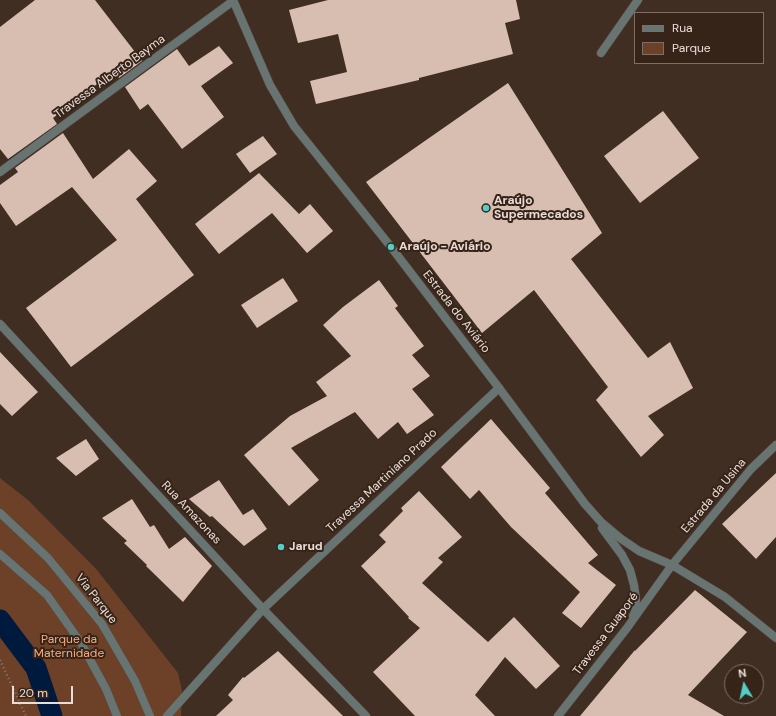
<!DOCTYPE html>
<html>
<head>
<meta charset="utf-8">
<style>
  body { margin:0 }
  #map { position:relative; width:776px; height:716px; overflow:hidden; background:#412e23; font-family:"DM Sans",sans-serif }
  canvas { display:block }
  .legend { position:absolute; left:634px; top:12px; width:130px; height:52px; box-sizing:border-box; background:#362419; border:1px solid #7e6e65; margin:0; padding:5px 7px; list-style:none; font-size:12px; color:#eaddd6 }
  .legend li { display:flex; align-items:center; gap:8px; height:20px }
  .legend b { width:20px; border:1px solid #7e6e65 }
  .north { position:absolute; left:724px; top:664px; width:40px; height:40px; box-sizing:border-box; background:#362419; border:1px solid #7e6e65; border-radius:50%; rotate:351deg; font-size:11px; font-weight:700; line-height:16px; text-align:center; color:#eaddd6 }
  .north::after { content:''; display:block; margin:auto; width:14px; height:18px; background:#54cdc8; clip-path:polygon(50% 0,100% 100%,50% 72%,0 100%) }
  .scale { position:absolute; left:12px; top:686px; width:61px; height:18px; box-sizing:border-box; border:2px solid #eaddd6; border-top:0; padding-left:5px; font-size:12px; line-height:14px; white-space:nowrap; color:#eaddd6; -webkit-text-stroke:3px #362419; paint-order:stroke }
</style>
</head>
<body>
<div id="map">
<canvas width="776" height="716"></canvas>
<ul class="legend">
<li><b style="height:5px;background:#677471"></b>Rua</li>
<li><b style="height:11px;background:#6c4127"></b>Parque</li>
</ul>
<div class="north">N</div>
<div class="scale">20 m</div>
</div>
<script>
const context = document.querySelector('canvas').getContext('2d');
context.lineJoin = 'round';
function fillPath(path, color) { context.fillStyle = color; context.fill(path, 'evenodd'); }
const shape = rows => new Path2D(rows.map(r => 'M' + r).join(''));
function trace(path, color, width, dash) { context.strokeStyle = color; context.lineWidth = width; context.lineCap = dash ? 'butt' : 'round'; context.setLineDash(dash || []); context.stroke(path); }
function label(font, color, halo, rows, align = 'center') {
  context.font = font + ' "DM Sans",sans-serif'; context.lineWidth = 4; context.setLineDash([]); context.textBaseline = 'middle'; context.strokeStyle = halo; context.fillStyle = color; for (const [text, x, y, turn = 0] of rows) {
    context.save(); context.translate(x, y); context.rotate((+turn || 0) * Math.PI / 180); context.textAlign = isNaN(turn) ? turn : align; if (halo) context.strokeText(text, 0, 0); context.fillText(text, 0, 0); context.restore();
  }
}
fillPath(shape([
  [0,478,28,500,97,570,178,673,182,691,181,716,0,716]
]), '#6c4127');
trace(shape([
  [0,620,36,668,52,716]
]), '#001a3e', 21);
fillPath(shape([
  [35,0,95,0,142,61,119,78,114,71,53,118,57,124,8,159,0,149,0,27],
  [328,0,516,0,520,19,505,23,513,54,419,78,419,80,316,104,310,81,347,72,338,34,298,43,289,10],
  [219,46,233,63,201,86,224,117,182,149,148,104,140,110,125,87,177,49,189,66],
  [508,83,602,233,571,259,648,358,670,342,693,388,648,416,664,435,641,457,596,400,608,387,534,290,482,333,366,182],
  [663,111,699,158,640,203,604,156],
  [63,133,93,179,129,149,157,181,136,199,194,275,71,367,26,308,117,240,72,187,16,226,0,203,0,185,18,172,15,168],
  [263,136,277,154,250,173,236,154],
  [259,173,299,214,310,204,333,231,307,253,272,213,219,254,195,224],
  [283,278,298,301,257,328,241,305],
  [379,280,398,306,395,308,424,346,412,355,430,376,412,389,434,415,407,434,398,422,378,439,355,412,291,448,319,480,289,506,244,455,290,416,327,396,316,382,351,356,323,325,343,307],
  [0,352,38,392,12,416,0,404],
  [491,419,550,488,545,493,598,555,588,563,616,585,581,628,562,613,580,592,511,527,479,490,470,499,441,467],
  [86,439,99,459,76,476,56,458],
  [776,473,776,537,756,559,722,524],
  [219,480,243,515,253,509,267,529,244,546,212,516,210,517,189,499],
  [419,491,462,537,438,558,443,562,422,583,488,642,514,617,560,666,536,689,505,657,475,695,495,716,415,716,373,672,420,628,408,618,409,617,361,566,386,542,379,535,403,511,401,508],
  [132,499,150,527,154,525,169,549,185,537,212,566,183,602,146,566,147,565,124,543,127,541,102,518],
  [695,590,747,632,688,695,724,716,580,716,635,650,635,651],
  [278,651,343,716,216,716,233,700,228,695,243,677,244,678]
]), '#d7beb0');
const service = shape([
  [0,172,233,1]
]);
const minor = shape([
  [601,53,638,0],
  [0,324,263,609,366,716],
  [672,565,751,469,776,445],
  [167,716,263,609,499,388]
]);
const tertiary = shape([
  [233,0,270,85,294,126,391,247,499,388,585,504,601,522,620,538,639,551,672,565,725,597,776,638],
  [0,513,48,558,102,624,135,681,150,716],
  [602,528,622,555,630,570,634,585,636,600,635,612,633,616],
  [0,554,47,595,81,643,106,689,117,716],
  [558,716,627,628,672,565]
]);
trace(service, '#5c4a40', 9);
trace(minor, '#5c4a40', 9);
trace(tertiary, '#5c4a40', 9);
trace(shape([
  [0,660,26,716]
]), '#8b7a71', 2.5, [1, 3]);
trace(service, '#677471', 8);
trace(minor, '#677471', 8);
trace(tertiary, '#677471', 8);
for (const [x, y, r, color] of [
  [486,208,4,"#54cdc8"],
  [391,247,4,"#54cdc8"],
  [281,547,4,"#54cdc8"]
]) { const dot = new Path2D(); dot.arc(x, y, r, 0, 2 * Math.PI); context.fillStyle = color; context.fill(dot); trace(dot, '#362419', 1.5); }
label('12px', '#eaddd6', '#362419', [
  ["Travessa Alberto Bayma",110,77,-36],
  ["Estrada do Aviário",456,312,52],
  ["Travessa Martiniano Prado",382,481,-43],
  ["Estrada da Usina",714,496,-50],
  ["Rua Amazonas",191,513,47],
  ["Via Parque",96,599,52],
  ["Travessa Guaporé",606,634,-53]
]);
label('bold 12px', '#eaddd6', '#362419', [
  ["Araújo",494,201],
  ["Supermecados",494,215],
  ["Araújo - Aviário",399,247],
  ["Jarud",289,547]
], 'left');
label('12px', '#f8ab7e', '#362419', [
  ["Parque da",69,640],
  ["Maternidade",69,654]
]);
</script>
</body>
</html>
